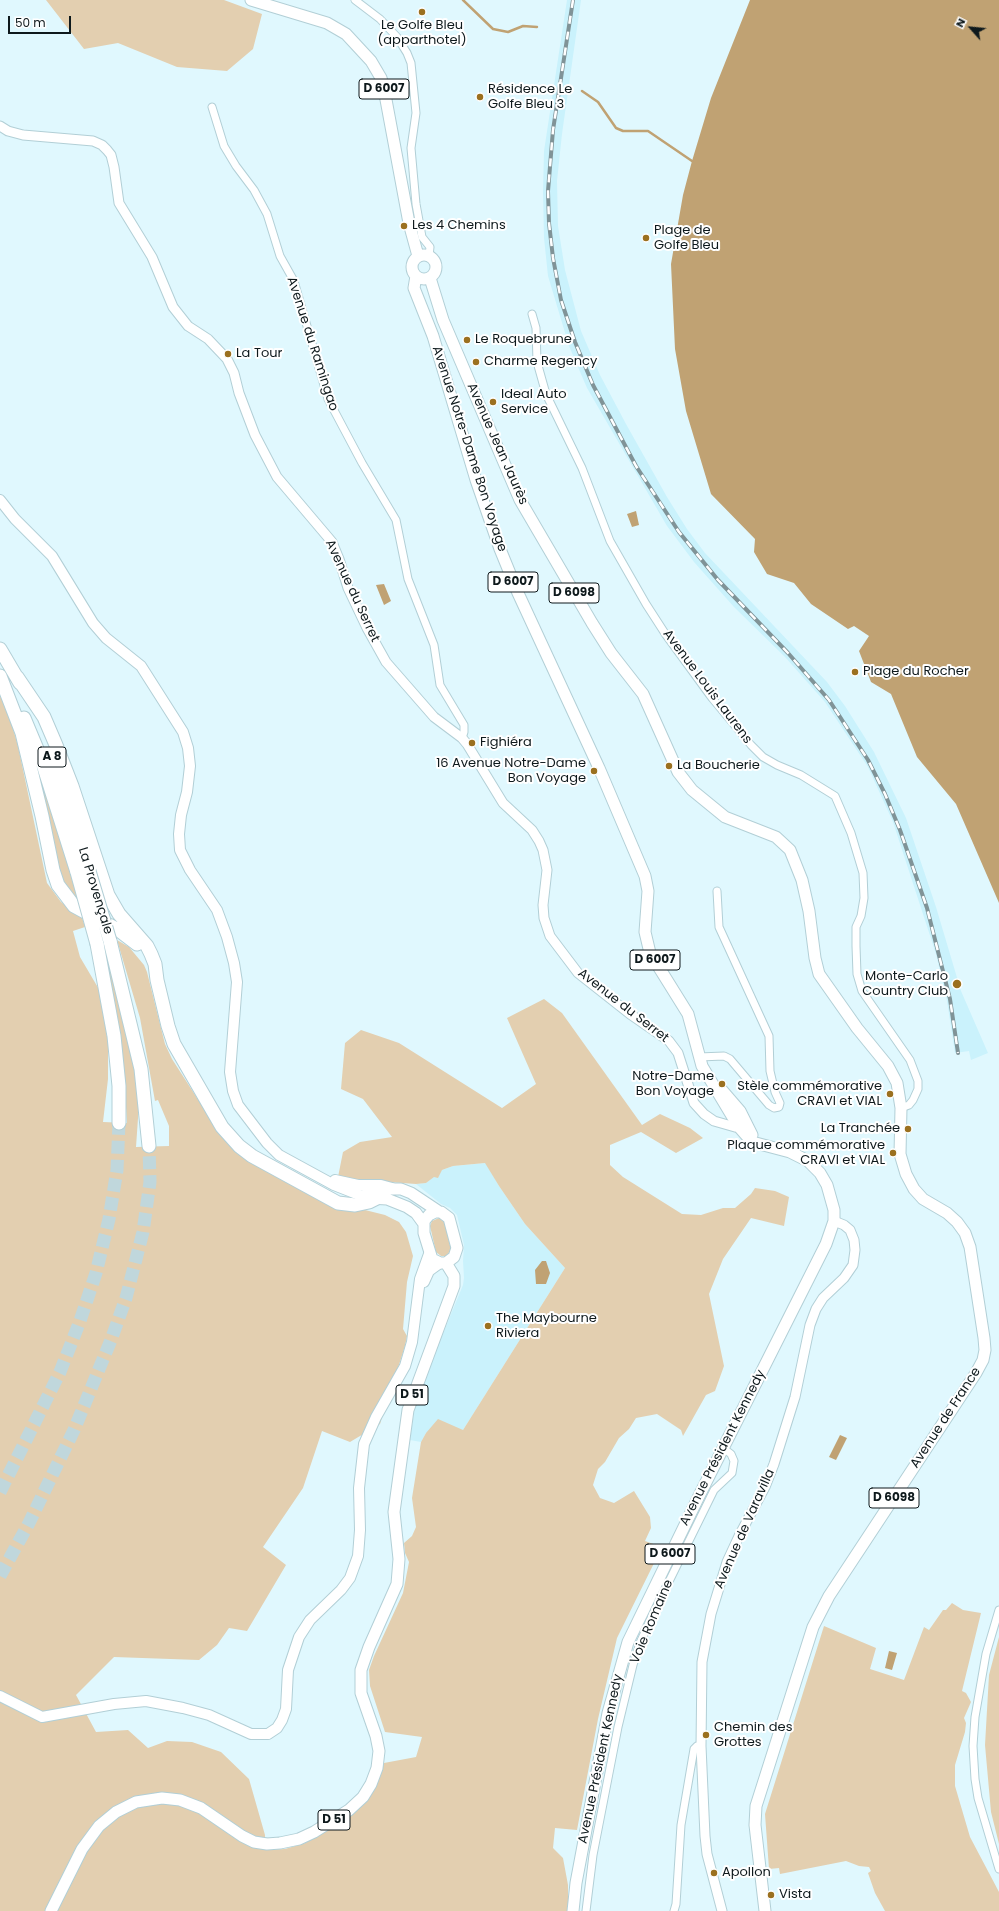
<!DOCTYPE html>
<html>
<head>
<meta charset="utf-8">
<style>
  body { margin:0 }
  #map { position:relative; width:999px; height:1911px; overflow:hidden; background:#e0f8fe; font-family:Poppins,sans-serif }
  canvas { display:block }
  .north { position:absolute; left:951px; top:8px; width:40px; height:40px; -webkit-text-stroke:3px #fff; paint-order:stroke; rotate:297deg; font-size:11px; font-weight:700; line-height:16px; text-align:center; color:#0e191c }
  .north::after { content:''; display:block; margin:auto; width:14px; height:18px; background:#0e191c; clip-path:polygon(50% 0,100% 100%,50% 72%,0 100%) }
  .scale { position:absolute; left:8px; top:16px; width:63px; height:18px; box-sizing:border-box; border:2px solid #0e191c; border-top:0; padding-left:5px; font-size:12px; line-height:14px; white-space:nowrap; color:#0e191c; -webkit-text-stroke:3px #fff; paint-order:stroke }
</style>
</head>
<body>
<div id="map">
<canvas width="999" height="1911"></canvas>
<div class="north">N</div>
<div class="scale">50 m</div>
</div>
<script>
const context = document.querySelector('canvas').getContext('2d');
context.lineJoin = 'round';
function fillPath(path, color) { context.fillStyle = color; context.fill(path, 'evenodd'); }
const shape = rows => new Path2D(rows.map(r => 'M' + r).join(''));
function trace(path, color, width, dash) { context.strokeStyle = color; context.lineWidth = width; context.lineCap = dash ? 'butt' : 'round'; context.setLineDash(dash || []); context.stroke(path); }
function label(font, color, halo, rows, align = 'center') {
  context.font = font + ' Poppins,sans-serif'; context.lineWidth = 4; context.setLineDash([]); context.textBaseline = 'middle'; context.strokeStyle = halo; context.fillStyle = color; for (const [text, x, y, turn = 0] of rows) {
    context.save(); context.translate(x, y); context.rotate((+turn || 0) * Math.PI / 180); context.textAlign = isNaN(turn) ? turn : align; if (halo) context.strokeText(text, 0, 0); context.fillText(text, 0, 0); context.restore();
  }
}
fillPath(shape([
  [567,0,581,0,562,134,557,181,558,226,565,270,581,331,600,375,626,424,667,497,687,529,705,553,827,682,845,706,874,752,906,818,936,907,961,991,988,1053,971,1060,969,1051,955,1053,947,1001,936,954,893,822,868,767,825,702,785,657,734,607,694,562,667,526,587,388,569,346,548,276,544,238,543,192,544,151],
  [486,1163,499,1186,525,1224,565,1268,463,1430,426,1433,421,1442,410,1440,416,1399,463,1285,464,1278,463,1261,464,1245,457,1215,450,1208,441,1204,416,1184,426,1183,442,1170,453,1166]
]), '#caf2fc');
fillPath(shape([
  [46,0,224,0,262,14,253,49,227,71,177,67,118,43,84,49],
  [0,696,8,711,18,746,47,883,61,902,82,917,85,927,73,931,80,957,100,991,108,1043,108,1079,103,1122,127,1123,123,1058,108,967,110,966,130,1047,137,1086,139,1104,136,1147,169,1146,169,1126,158,1100,155,1101,140,1018,117,940,129,947,144,965,147,972,165,1044,172,1059,215,1126,347,1210,351,1212,365,1210,385,1215,399,1222,406,1232,413,1256,407,1282,403,1329,407,1336,405,1346,380,1424,350,1442,322,1431,303,1488,263,1547,286,1565,247,1631,229,1628,217,1645,199,1660,114,1657,76,1695,96,1732,128,1730,148,1748,167,1741,192,1742,221,1752,249,1779,265,1835,265,1850,285,1849,305,1843,339,1824,364,1804,380,1777,384,1763,416,1757,422,1737,385,1732,370,1686,369,1670,374,1656,403,1593,409,1562,405,1553,404,1543,412,1536,416,1527,412,1498,421,1442,426,1433,438,1419,463,1430,565,1268,525,1224,499,1186,485,1163,453,1166,442,1170,438,1178,434,1177,426,1183,416,1184,347,1179,338,1177,343,1152,360,1142,392,1137,363,1099,341,1089,345,1043,361,1030,399,1043,502,1108,536,1084,507,1018,544,999,562,1013,642,1125,660,1114,690,1128,703,1138,676,1153,641,1132,610,1145,610,1165,623,1177,682,1214,701,1215,723,1208,735,1208,751,1194,755,1188,775,1191,789,1197,784,1226,751,1218,723,1259,709,1294,724,1366,715,1391,706,1395,683,1436,681,1430,657,1414,636,1418,629,1429,619,1438,605,1462,598,1469,593,1485,600,1498,614,1503,634,1491,650,1517,651,1528,645,1541,662,1547,617,1638,598,1719,577,1830,555,1828,553,1848,563,1858,568,1885,568,1911,0,1911],
  [40,780,61,838,79,905,64,889],
  [439,1218,445,1223,451,1250,446,1256,441,1256,436,1252,430,1226,432,1221],
  [952,1603,963,1610,981,1613,962,1691,966,1693,971,1702,964,1718,966,1723,965,1732,955,1765,955,1786,970,1837,999,1892,999,1911,885,1911,875,1893,868,1873,871,1871,869,1867,859,1866,846,1861,780,1874,779,1868,769,1869,765,1814,824,1626,876,1648,870,1669,904,1680,924,1627,929,1630,943,1610,946,1610],
  [999,1637,999,1844,991,1812,985,1745,989,1675]
]), '#e3cfb0');
fillPath(shape([
  [750,0,999,0,999,903,956,804,917,757,891,694,871,682,859,651,869,636,854,626,848,629,811,604,794,583,767,574,754,552,755,539,711,494,686,411,675,349,671,264,683,195,692,161,711,98],
  [636,511,639,525,632,527,627,514],
  [384,584,391,601,384,605,376,585],
  [542,1261,546,1261,550,1273,546,1284,536,1284,535,1270],
  [840,1435,847,1438,836,1460,829,1457],
  [889,1651,897,1653,892,1670,885,1668]
]), '#c0a273');
trace(shape([
  [463,0,493,29,508,32,523,26,537,27],
  [582,91,598,102,616,128,623,131,648,131,692,161]
]), '#c0a273', 2.5);
trace(shape([
  [0,1492,60,1372,80,1321,96,1273,109,1219,117,1170,119,1123],
  [0,1576,29,1523,74,1430,111,1340,126,1298,143,1232,150,1182,149,1146]
]), '#c0d7dc', 13, [13, 6]);
const minor = shape([
  [355,0,380,19,397,37,407,53,411,63,416,113,411,148,416,204,422,237,430,247,429,256],
  [212,107,224,146,236,166,254,190,267,214,280,256,294,281,328,399,362,463,396,520,408,579,434,645,440,685,464,725,464,732,462,738],
  [532,314,536,328,537,362,546,394,582,468,610,541,646,604,666,635,712,698,751,745,763,757,777,765,801,775,835,796,851,833,863,873,864,898,861,916,856,927,856,946,857,974,862,991,910,1060,918,1081,918,1089,913,1100,909,1105,901,1108],
  [699,1057,724,1056,730,1059,769,1105,774,1108,779,1107,780,1103,775,1092,770,1071,769,1036,719,927,717,891],
  [999,1610,986,1654,975,1717,973,1746,975,1779,978,1798,999,1869],
  [586,1911,593,1855,618,1727,633,1665,640,1643,653,1614,714,1490,732,1473,734,1461,731,1454,723,1448],
  [674,1911,676,1904,681,1825,694,1749,697,1746,701,1746]
]);
const tertiary = shape([
  [0,126,8,131,23,135,93,141,102,145,107,150,111,155,114,167,119,203,152,257,173,307,188,326,208,339,227,359,234,373,239,393,255,435,277,477,332,542,339,559,348,588,367,628,386,662,434,717,462,738,467,744,503,803,532,830,539,841,543,850,547,870,543,905,544,918,550,936,578,973,630,1014,669,1041,678,1053,694,1103,704,1114,714,1121,735,1127,738,1126],
  [722,1911,707,1854,705,1836,701,1746,702,1662,711,1614,727,1562,740,1534,765,1487,774,1464,795,1397,810,1325,816,1309,823,1298,844,1278,853,1265,855,1250,854,1240,850,1230,844,1225,834,1221]
]);
const secondary = shape([
  [0,500,15,519,52,556,93,623,106,638,141,666,183,732,188,748,190,766,187,792,181,815,179,834,180,850,190,870,217,910,227,937,234,963,237,982,230,1072,233,1091,238,1105,267,1143,279,1155,334,1185,362,1196],
  [335,1180,358,1185,381,1185,392,1188],
  [424,1282,429,1271,440,1263],
  [0,1696,42,1717,114,1704,146,1701,183,1708,209,1715,251,1734,268,1734,277,1728,282,1720,286,1709,288,1670,299,1637,310,1620,341,1590,350,1578,358,1556,360,1530,359,1488,364,1444,376,1417,405,1366,412,1342,420,1279,429,1254]
]);
const primary = shape([
  [251,0,327,23,346,34,371,61,381,78,384,89,409,223,418,256],
  '412 267a12 12 0 1 1 24 0a12 12 0 1 1-24 0Z',
  [416,276,414,288,433,336,476,480,500,549,518,593,599,768,645,876,648,891,645,932,650,953,688,1014,702,1066,738,1126,752,1142,790,1152,808,1161,820,1173,827,1185,834,1210,834,1221,826,1244,700,1494,628,1642,608,1713,576,1883,573,1911],
  [430,278,443,320,520,500,592,623,611,653,643,694,678,772,692,790,725,817,776,837,790,850,802,880,809,911,815,958,819,974,857,1028,888,1066,897,1083,901,1108,900,1154,906,1174,914,1189,923,1199,947,1213,957,1222,965,1233,970,1247,984,1338,985,1350,983,1360,976,1373,829,1596,813,1627,756,1806,755,1825,765,1911],
  [721,1089,740,1111,752,1135],
  [362,1196,385,1189,401,1189,411,1193,438,1211],
  [369,1198,387,1199,407,1207,416,1213,424,1224],
  [435,1212,441,1212,449,1218,457,1248,454,1257,446,1263,440,1263,432,1259,424,1233,424,1221,429,1215,435,1212],
  [51,1911,82,1849,99,1826,116,1812,136,1802,162,1798,180,1800,201,1808,242,1836,254,1842,267,1844,280,1843,299,1839,314,1832,349,1810,363,1797,371,1784,377,1768,379,1751,376,1736,361,1693,361,1670,369,1647,397,1584,399,1559,394,1512,408,1410,454,1286,454,1276,446,1263]
]);
const motorway = shape([
  [0,649,20,683],
  [0,676,22,733,42,816,53,870,58,885,74,906,120,931,137,944],
  [17,677,44,717,56,745,72,786,108,895,119,914,147,946,151,954,155,964,157,980,168,1026,174,1044,222,1127,239,1146,252,1156,338,1203,355,1205,369,1202,377,1198],
  [24,718,42,761,77,872],
  [57,769,89,871],
  [110,941,141,1069,149,1146],
  [97,944,114,1036,119,1086,119,1123]
]);
trace(minor, '#b2cfd6', 9);
trace(tertiary, '#b2cfd6', 11);
trace(secondary, '#b2cfd6', 12);
trace(primary, '#b2cfd6', 13);
trace(motorway, '#b2cfd6', 15);
trace(minor, '#fff', 7);
trace(tertiary, '#fff', 9);
trace(secondary, '#fff', 10);
trace(primary, '#fff', 11);
trace(motorway, '#fff', 13);
const rail = shape([
  [573,0,553,130,548,191,549,223,553,258,561,300,575,342,593,385,636,466,679,532,718,580,788,653,829,700,868,760,885,794,900,830,927,908,950,999,958,1053]
]);
trace(rail, '#809397', 4);
trace(rail, '#fff', 2.5, [8]);
const motorwayBridge = shape([
  [89,871,110,941],
  [77,872,97,944]
]);
trace(motorwayBridge, '#b2cfd6', 15, []);
trace(motorwayBridge, '#fff', 13);
for (const [x, y, r, color] of [
  [422,12,4,"#9b701f"],
  [480,97,4,"#9b701f"],
  [404,226,4,"#9b701f"],
  [646,238,4,"#9b701f"],
  [467,340,4,"#9b701f"],
  [228,354,4,"#9b701f"],
  [476,362,4,"#9b701f"],
  [493,402,4,"#9b701f"],
  [855,672,4,"#9b701f"],
  [472,743,4,"#9b701f"],
  [669,766,4,"#9b701f"],
  [594,771,4,"#9b701f"],
  [957,984,5,"#9b701f"],
  [722,1084,4,"#9b701f"],
  [890,1094,4,"#9b701f"],
  [908,1129,4,"#9b701f"],
  [893,1153,4,"#9b701f"],
  [488,1326,4,"#9b701f"],
  [706,1735,4,"#9b701f"],
  [714,1873,4,"#9b701f"],
  [771,1895,4,"#9b701f"]
]) { const dot = new Path2D(); dot.arc(x, y, r, 0, 2 * Math.PI); context.fillStyle = color; context.fill(dot); trace(dot, '#fff', 1.5); }
for (const [x, y, w] of [
  [384,89,50],
  [513,582,50],
  [574,593,50],
  [52,757,28],
  [655,960,50],
  [412,1395,32],
  [894,1498,50],
  [670,1554,50],
  [334,1820,32]
]) { const box = new Path2D(); box.roundRect(x - w / 2, y - 10, w, 20, 3); context.fillStyle = '#fff'; context.fill(box); trace(box, '#0e191c', 1); }
label('bold 12px', '#0e191c', null, [
  ["D 6007",384,89],
  ["D 6007",513,582],
  ["D 6098",574,593],
  ["A 8",52,757],
  ["D 6007",655,960],
  ["D 51",412,1395],
  ["D 6098",894,1498],
  ["D 6007",670,1554],
  ["D 51",334,1820]
]);
label('13px', '#0e191c', '#fff', [
  ["Le Golfe Bleu",422,26,"center"],
  ["(apparthotel)",422,41,"center"],
  ["Résidence Le",488,90],
  ["Golfe Bleu 3",488,105],
  ["Les 4 Chemins",412,226],
  ["Plage de",654,231],
  ["Golfe Bleu",654,246],
  ["Le Roquebrune",475,340],
  ["La Tour",236,354],
  ["Charme Regency",484,362],
  ["Ideal Auto",501,395],
  ["Service",501,410],
  ["Plage du Rocher",863,672],
  ["Fighiéra",480,743],
  ["16 Avenue Notre-Dame",586,764,"right"],
  ["Bon Voyage",586,779,"right"],
  ["La Boucherie",677,766],
  ["Monte-Carlo",948,977,"right"],
  ["Country Club",948,992,"right"],
  ["Notre-Dame",714,1077,"right"],
  ["Bon Voyage",714,1092,"right"],
  ["Stèle commémorative",882,1087,"right"],
  ["CRAVI et VIAL",882,1102,"right"],
  ["La Tranchée",900,1129,"right"],
  ["Plaque commémorative",885,1146,"right"],
  ["CRAVI et VIAL",885,1161,"right"],
  ["The Maybourne",496,1319],
  ["Riviera",496,1334],
  ["Chemin des",714,1728],
  ["Grottes",714,1743],
  ["Apollon",722,1873],
  ["Vista",779,1895]
], 'left');
label('13px', '#0e191c', '#fff', [
  ["Avenue du Ramingao",312,344,72],
  ["Avenue Jean Jaurès",497,444,66],
  ["Avenue Notre-Dame Bon Voyage",469,449,72],
  ["Avenue du Serret",352,591,65],
  ["Avenue Louis Laurens",707,687,53],
  ["La Provençale",95,891,73],
  ["Avenue du Serret",623,1006,38],
  ["Avenue de France",946,1418,-57],
  ["Avenue Président Kennedy",723,1448,-63],
  ["Avenue de Varavilla",745,1529,-66],
  ["Voie Romaine",652,1622,-67],
  ["Avenue Président Kennedy",601,1759,-78]
]);
</script>
</body>
</html>
